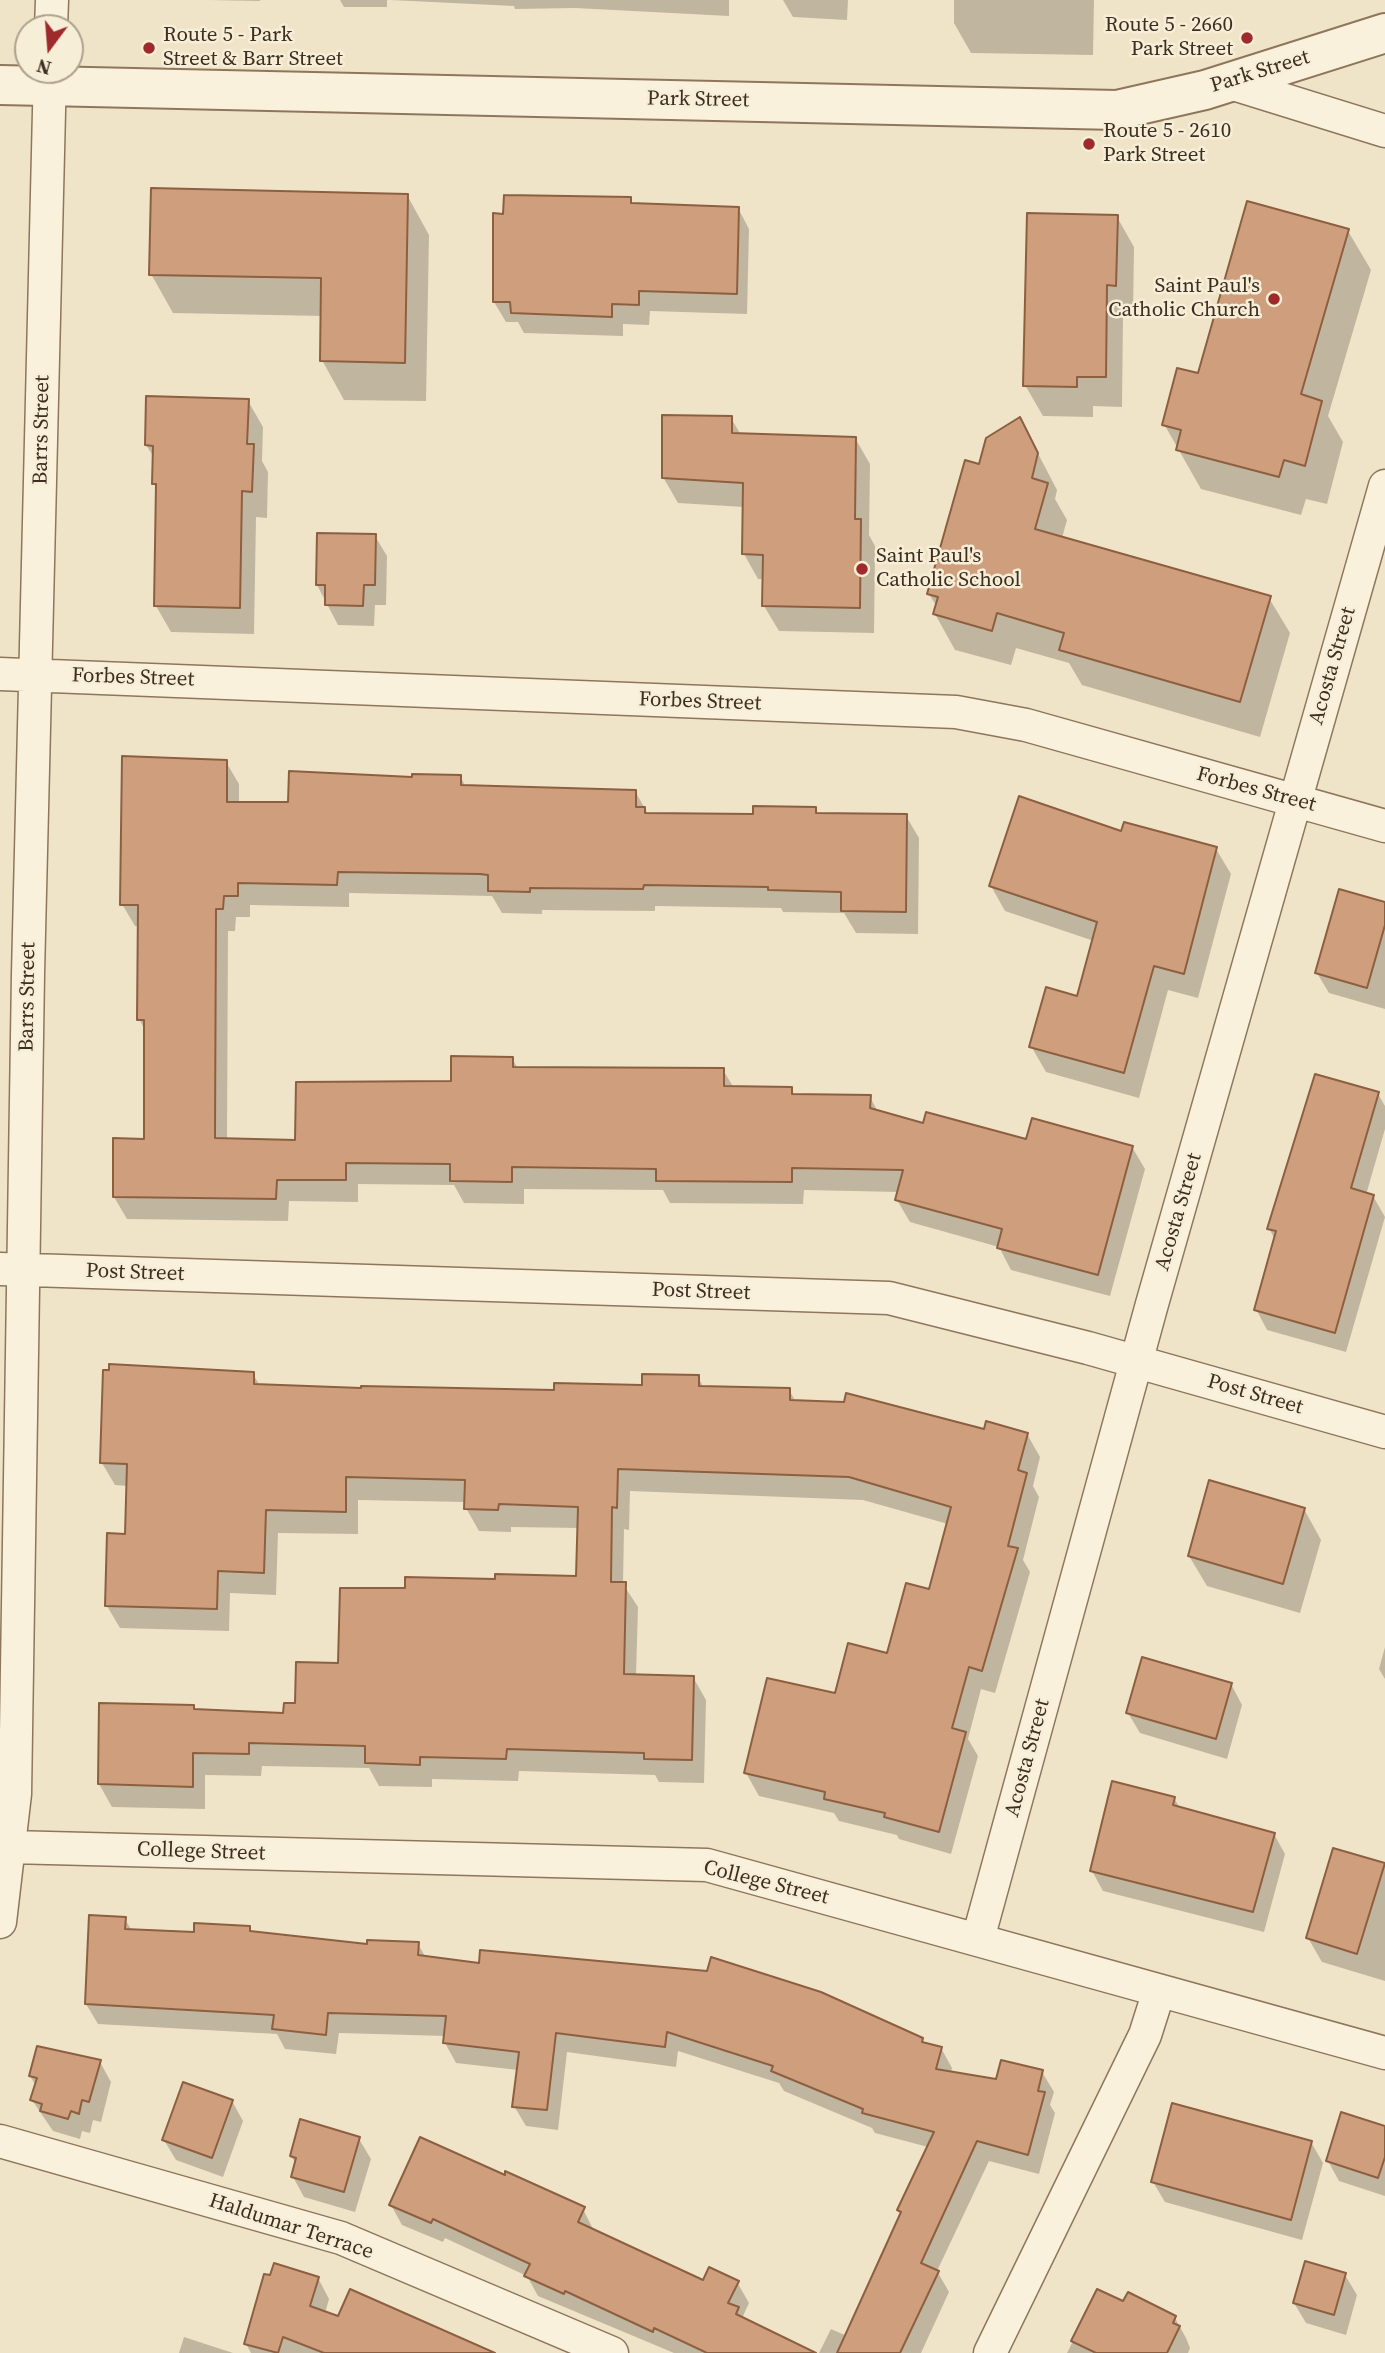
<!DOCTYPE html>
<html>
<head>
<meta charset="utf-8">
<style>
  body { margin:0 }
  #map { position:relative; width:1385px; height:2353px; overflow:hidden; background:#f0e4c8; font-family:"Source Serif 4",serif }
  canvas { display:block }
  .north { position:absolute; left:14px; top:14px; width:70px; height:70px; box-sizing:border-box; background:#f7eed8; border:2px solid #ada18e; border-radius:50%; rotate:196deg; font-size:19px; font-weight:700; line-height:28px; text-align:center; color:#3d2e20 }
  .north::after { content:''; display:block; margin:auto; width:24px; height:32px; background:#9e2a2b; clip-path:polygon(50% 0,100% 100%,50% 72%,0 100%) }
</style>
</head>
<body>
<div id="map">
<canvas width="1385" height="2353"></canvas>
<div class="north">N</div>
</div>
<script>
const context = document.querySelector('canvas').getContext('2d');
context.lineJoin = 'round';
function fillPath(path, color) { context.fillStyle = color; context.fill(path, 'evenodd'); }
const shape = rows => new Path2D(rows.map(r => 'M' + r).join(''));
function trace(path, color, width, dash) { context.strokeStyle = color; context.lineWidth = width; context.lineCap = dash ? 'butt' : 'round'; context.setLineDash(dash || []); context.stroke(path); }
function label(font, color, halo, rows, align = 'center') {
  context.font = font + ' "Source Serif 4",serif'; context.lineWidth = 5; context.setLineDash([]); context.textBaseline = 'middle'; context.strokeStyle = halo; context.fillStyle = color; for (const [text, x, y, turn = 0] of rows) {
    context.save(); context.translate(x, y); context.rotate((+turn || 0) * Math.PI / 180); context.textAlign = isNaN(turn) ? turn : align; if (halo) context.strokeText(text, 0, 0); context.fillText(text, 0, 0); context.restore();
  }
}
fillPath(shape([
  [208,0,260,0,260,1],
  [340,0,387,0,387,7,344,7],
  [390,0,729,0,729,16,575,8,515,9,514,6],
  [783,0,848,0,847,20,793,17],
  [954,0,1094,0,1093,55,971,53,954,23],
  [407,195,429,235,426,401,344,400,322,360,323,316,173,313,151,274],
  [630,199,634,205,738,208,749,229,747,314,650,311,649,325,623,324,623,336,524,333,518,322,506,322,494,302],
  [1117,217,1134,247,1133,315,1123,315,1122,407,1093,406,1093,417,1043,416,1025,385],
  [1348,231,1371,270,1328,416,1343,442,1327,504,1306,499,1301,515,1201,489,1164,424,1199,375],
  [248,401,263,427,262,461,268,472,267,518,256,517,254,634,171,632,156,606,158,491,154,484,155,459,146,445],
  [731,418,741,435,855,438,870,464,869,535,875,546,874,633,779,631,764,606,764,579,758,579,744,554,744,507,678,503,663,477],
  [1020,419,1057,490,1055,499,1067,520,1062,538,1269,598,1290,633,1260,737,1082,685,1069,663,1016,648,1011,665,955,650,935,614,937,607,929,594,980,466],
  [375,536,387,556,386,605,375,605,374,626,338,625,317,585],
  [226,762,239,784,239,804,290,804,414,779,460,776,466,787,635,791,648,814,755,816,815,808,819,815,906,816,919,838,918,934,856,933,844,913,783,912,781,908,655,906,655,911,542,910,542,914,502,913,492,896,349,893,349,907,250,905,250,917,236,917,235,931,228,931,227,1140,297,1142,512,1058,518,1069,723,1070,734,1088,791,1089,795,1096,870,1097,878,1112,924,1125,1027,1141,1132,1147,1145,1169,1110,1296,1011,1270,999,1247,910,1222,897,1200,899,1192,804,1190,803,1204,670,1203,663,1190,524,1189,524,1204,464,1203,454,1185,358,1184,358,1202,289,1201,288,1221,127,1219,114,1197,145,1140,146,1032,139,1019,140,926,135,926,122,904],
  [1122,833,1216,849,1231,874,1198,998,1168,990,1139,1098,1046,1072,1031,1046,1078,998,1094,941,1005,911,991,886],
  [1385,904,1385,1009,1329,993,1317,973],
  [1378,1094,1385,1106,1385,1129,1366,1195,1373,1196,1385,1217,1346,1352,1267,1330,1256,1309,1275,1240,1269,1228],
  [253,1374,260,1386,363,1390,556,1392,643,1387,698,1377,704,1388,789,1390,796,1402,986,1431,1027,1434,1040,1457,1033,1486,1039,1497,1023,1560,1030,1572,995,1693,981,1689,968,1739,978,1756,951,1854,899,1839,897,1835,839,1821,834,1813,759,1796,746,1773,888,1655,930,1591,948,1524,863,1500,630,1491,629,1530,624,1529,623,1584,638,1607,636,1676,693,1677,706,1700,704,1783,659,1782,655,1775,519,1771,518,1781,432,1779,432,1787,379,1786,369,1768,262,1766,261,1776,205,1775,205,1809,112,1807,99,1784,193,1707,196,1711,285,1715,339,1665,407,1590,578,1578,579,1528,511,1527,511,1532,479,1531,466,1508,466,1502,358,1500,358,1534,278,1533,276,1595,230,1593,229,1631,120,1628,107,1606,127,1536,128,1486,115,1485,102,1463],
  [1304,1509,1321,1540,1300,1613,1207,1586,1189,1556],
  [1385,1647,1385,1679,1379,1669],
  [1231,1684,1242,1705,1227,1759,1140,1733,1128,1713],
  [1174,1798,1180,1808,1274,1834,1285,1854,1264,1932,1103,1891,1092,1871],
  [1334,1850,1385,1865,1385,1981,1322,1962,1308,1938],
  [125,1919,132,1931,195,1934,249,1928,252,1933,368,1946,418,1944,426,1958,922,2040,924,2044,941,2048,952,2068,951,2073,997,2081,1042,2072,1054,2092,1050,2105,1055,2113,1039,2174,989,2161,937,2271,949,2292,921,2353,819,2353,831,2329,847,2336,902,2215,899,2210,928,2147,875,2133,872,2128,784,2091,779,2083,678,2051,676,2067,567,2052,558,2130,526,2126,514,2106,518,2070,456,2063,445,2043,446,2036,339,2033,336,2054,285,2049,277,2034,98,2024,86,2004],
  [100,2062,111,2082,101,2122,93,2120,90,2133,82,2131,80,2139,53,2131,32,2100,36,2086,30,2076],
  [232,2101,243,2121,223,2177,176,2160,164,2140],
  [1385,2128,1385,2196,1339,2181,1328,2161],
  [359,2139,371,2159,355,2212,304,2197,293,2177,296,2164,291,2156],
  [1311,2142,1323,2163,1302,2240,1165,2202,1153,2182],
  [391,2205,583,2209,594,2231,704,2283,737,2282,749,2303,743,2316,750,2329,739,2353,674,2353,538,2296,527,2276,445,2238,443,2242,402,2225],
  [1345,2275,1357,2295,1346,2335,1306,2323,1294,2303],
  [318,2278,329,2299,325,2313,487,2353,251,2353,246,2344],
  [1098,2291,1124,2304,1175,2318,1186,2338,1190,2348,1188,2353,1067,2353],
  [184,2337,233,2353,179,2353]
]), '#0003');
const building = shape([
  [151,188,408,194,405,363,320,361,321,278,149,275,151,188],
  [504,195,631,197,631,203,739,207,737,294,639,291,639,305,612,304,612,317,511,313,510,302,493,302,493,213,503,214,504,195],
  [1247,201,1349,229,1301,394,1322,401,1305,466,1284,460,1279,477,1176,450,1181,430,1162,425,1177,368,1198,373,1247,201],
  [1027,213,1118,215,1116,286,1107,285,1106,377,1077,377,1077,387,1023,386,1027,213],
  [146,396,249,399,247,444,254,444,252,492,242,491,240,608,154,606,156,484,152,484,153,446,145,445,146,396],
  [662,415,732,416,732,433,856,437,855,519,861,519,860,608,762,606,763,555,742,554,743,483,662,478,662,415],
  [1020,417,1038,453,1032,478,1048,483,1035,529,1271,596,1240,702,1059,650,1064,633,997,613,992,631,933,614,938,597,927,594,965,460,979,464,986,438,1020,417],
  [317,533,376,534,375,585,364,585,363,606,325,605,325,585,316,585,317,533],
  [122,756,227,760,227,802,288,802,289,771,412,777,412,774,461,775,461,785,636,790,636,807,645,807,645,813,753,814,753,806,816,807,816,813,907,814,906,912,841,911,841,892,768,890,768,887,644,885,643,889,530,888,530,892,488,891,488,875,480,874,338,872,337,885,238,883,238,896,224,896,223,909,216,909,215,1138,295,1140,296,1082,451,1081,451,1056,513,1057,513,1067,724,1068,724,1086,792,1087,792,1094,871,1095,870,1108,923,1123,926,1112,1026,1139,1032,1118,1133,1146,1098,1275,997,1248,1002,1229,895,1200,903,1170,792,1168,792,1182,656,1181,656,1169,512,1167,512,1182,450,1181,450,1164,346,1163,346,1180,277,1180,276,1199,113,1197,113,1138,144,1139,144,1020,137,1020,138,905,120,905,122,756],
  [1019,796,1121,831,1124,822,1217,847,1184,974,1154,966,1124,1073,1029,1047,1046,987,1077,996,1097,922,989,886,1019,796],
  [1339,889,1385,902,1385,925,1367,988,1315,973,1339,889],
  [1315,1074,1379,1092,1351,1188,1374,1195,1335,1333,1254,1310,1276,1231,1267,1229,1315,1074],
  [109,1364,254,1372,254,1384,361,1388,361,1386,554,1390,554,1383,642,1385,642,1374,699,1375,699,1386,790,1388,790,1400,844,1402,846,1393,984,1429,986,1421,1028,1433,1018,1470,1027,1473,1008,1546,1018,1548,982,1671,969,1667,952,1728,966,1732,939,1832,884,1817,885,1813,824,1799,825,1792,744,1773,767,1678,835,1693,848,1643,887,1653,906,1583,929,1589,951,1507,849,1477,618,1469,617,1508,612,1507,611,1582,626,1582,624,1674,694,1676,692,1760,644,1759,644,1753,507,1749,506,1759,420,1757,420,1765,365,1763,365,1746,249,1743,249,1754,193,1753,193,1787,98,1784,99,1703,194,1705,194,1709,283,1713,284,1703,295,1703,296,1662,338,1663,340,1588,405,1588,405,1577,495,1579,495,1574,576,1576,578,1507,499,1504,498,1510,464,1509,465,1480,346,1477,346,1512,266,1510,264,1573,218,1571,217,1609,105,1606,107,1533,125,1534,127,1464,100,1463,103,1370,109,1370,109,1364],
  [1209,1480,1305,1508,1283,1584,1188,1556,1209,1480],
  [1142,1657,1232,1683,1216,1739,1126,1713,1142,1657],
  [1112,1781,1175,1797,1173,1805,1275,1833,1253,1912,1090,1871,1112,1781],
  [1333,1848,1385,1863,1357,1954,1306,1938,1333,1848],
  [89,1915,126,1917,125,1929,194,1932,194,1923,250,1926,250,1931,367,1944,367,1940,419,1942,418,1955,479,1963,480,1950,707,1971,711,1957,821,1992,923,2038,922,2042,942,2047,936,2069,996,2079,1001,2060,1043,2070,1038,2091,1045,2092,1028,2155,977,2141,921,2263,939,2271,900,2353,837,2353,901,2212,897,2210,934,2132,862,2113,863,2109,771,2071,773,2066,667,2032,665,2047,556,2033,547,2110,512,2107,519,2052,443,2043,446,2016,328,2013,326,2035,272,2029,274,2015,85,2004,89,1915],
  [37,2046,101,2060,89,2102,82,2100,79,2114,71,2111,68,2119,40,2111,42,2104,30,2100,37,2078,29,2076,37,2046],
  [183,2082,233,2100,212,2158,162,2140,183,2082],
  [1172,2103,1312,2141,1291,2220,1151,2182,1172,2103],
  [1341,2112,1385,2126,1385,2157,1378,2178,1326,2161,1341,2112],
  [300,2119,360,2137,344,2192,291,2177,296,2158,290,2156,300,2119],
  [420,2137,505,2175,505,2171,585,2207,578,2222,703,2280,709,2267,739,2281,728,2303,739,2307,736,2314,816,2353,707,2353,654,2328,653,2332,565,2291,564,2294,524,2276,530,2264,433,2219,431,2223,389,2205,420,2137],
  [1305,2261,1346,2273,1334,2315,1293,2303,1305,2261],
  [274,2263,319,2277,310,2306,338,2316,350,2289,495,2353,324,2353,283,2337,278,2353,244,2344,264,2274,270,2275,274,2263],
  [1097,2289,1123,2301,1128,2292,1176,2316,1173,2323,1180,2326,1167,2353,1096,2353,1071,2341,1097,2289]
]);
fillPath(building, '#cf9f7d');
trace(building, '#8d5f41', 2);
const minor = shape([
  [51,28,52,0],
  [1227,82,1385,131],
  [0,674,956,712,1026,725,1385,826],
  [0,1269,889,1298,1088,1348,1385,1432],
  [10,1847,707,1865,1385,2053],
  [0,1922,15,1794,28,974,50,70],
  [978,1939,1152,1304,1385,486],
  [0,2141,341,2238,612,2353],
  [990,2353,1145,2035,1159,1991]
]);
const tertiary = shape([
  [0,85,1117,110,1205,90,1385,33],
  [0,1846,10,1847]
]);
trace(minor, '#8d765c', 35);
trace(tertiary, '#8d765c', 42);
trace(minor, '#faf1dc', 32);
trace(tertiary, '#faf1dc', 38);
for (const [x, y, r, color] of [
  [1247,38,7,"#9e2a2b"],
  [149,48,7,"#9e2a2b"],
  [1089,144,7,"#9e2a2b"],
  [1274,299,7,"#9e2a2b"],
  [862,569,7,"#9e2a2b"]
]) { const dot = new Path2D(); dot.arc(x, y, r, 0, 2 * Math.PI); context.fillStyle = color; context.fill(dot); trace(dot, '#f7eed8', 2.5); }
label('21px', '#3d2e20', '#f7eed8', [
  ["Route 5 - 2660",1233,26,"right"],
  ["Park Street",1233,50,"right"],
  ["Route 5 - Park",163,36],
  ["Street & Barr Street",163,60],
  ["Route 5 - 2610",1103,132],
  ["Park Street",1103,156],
  ["Saint Paul's",1260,287,"right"],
  ["Catholic Church",1260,311,"right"],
  ["Saint Paul's",876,557],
  ["Catholic School",876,581]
], 'left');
label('21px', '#3d2e20', '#f7eed8', [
  ["Park Street",1260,72,-17],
  ["Park Street",698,100,1],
  ["Barrs Street",42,430,-89],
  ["Acosta Street",1333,666,-74],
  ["Forbes Street",133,678,2],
  ["Forbes Street",700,702,2],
  ["Forbes Street",1256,790,15],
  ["Barrs Street",28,997,-89],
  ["Acosta Street",1179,1212,-74],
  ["Post Street",135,1273,2],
  ["Post Street",701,1292,2],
  ["Post Street",1255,1395,16],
  ["Acosta Street",1028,1758,-75],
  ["College Street",201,1852,2],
  ["College Street",766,1883,14],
  ["Haldumar Terrace",291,2227,18]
]);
</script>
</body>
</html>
